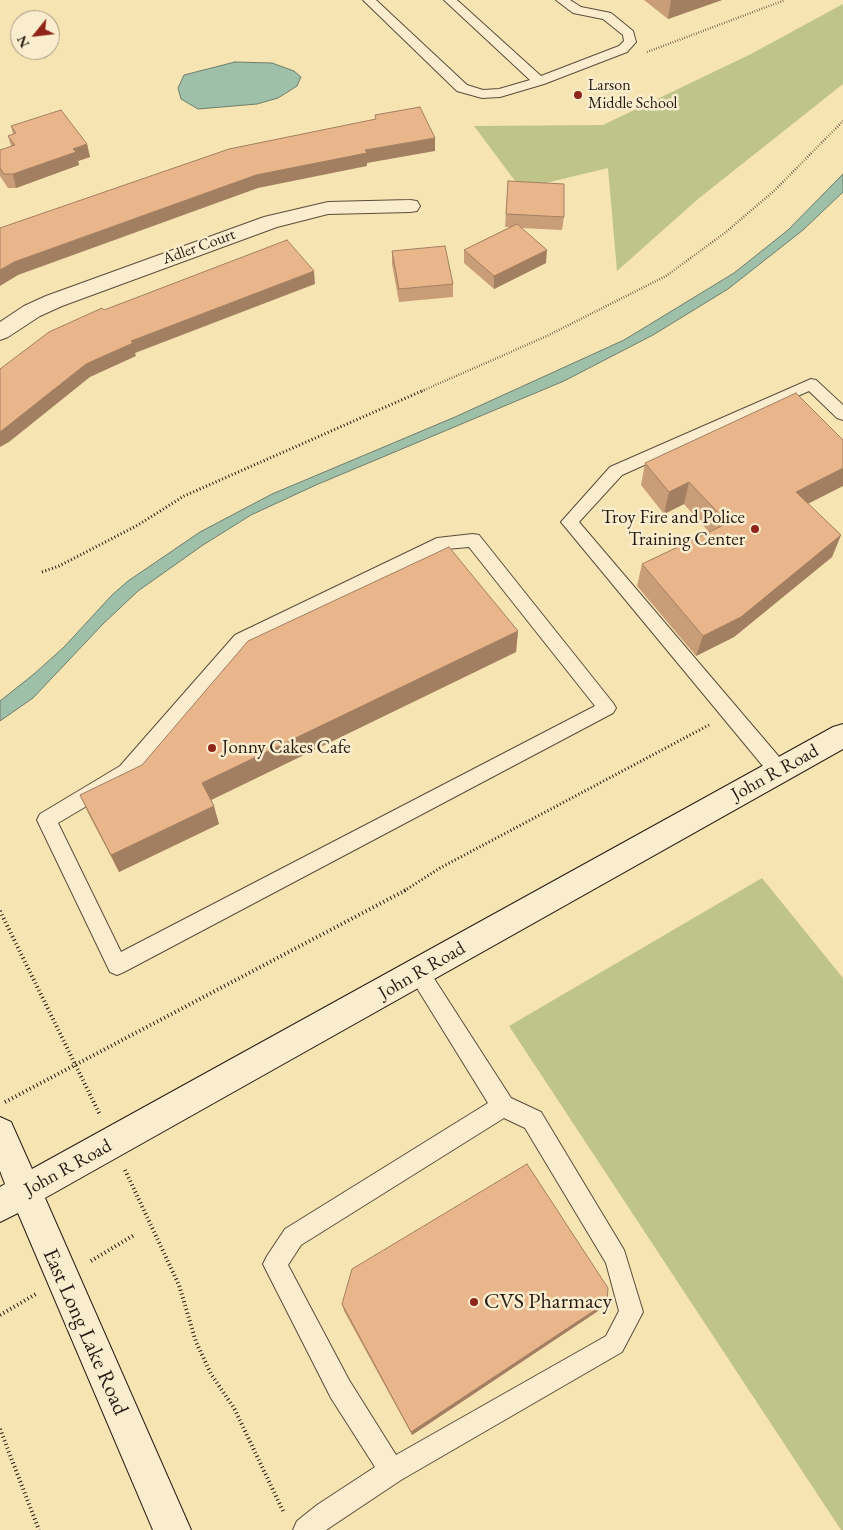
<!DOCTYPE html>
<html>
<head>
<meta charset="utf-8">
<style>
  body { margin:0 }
  #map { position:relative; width:843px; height:1530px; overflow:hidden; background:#f7e4b3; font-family:"EB Garamond",serif }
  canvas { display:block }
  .north { position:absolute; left:10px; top:10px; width:50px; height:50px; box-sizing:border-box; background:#faedce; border:1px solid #a59983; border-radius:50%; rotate:241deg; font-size:14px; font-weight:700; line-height:20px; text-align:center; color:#251b13 }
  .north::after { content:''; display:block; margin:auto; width:18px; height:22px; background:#8f2418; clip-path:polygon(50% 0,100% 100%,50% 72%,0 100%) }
</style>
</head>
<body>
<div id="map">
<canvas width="843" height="1530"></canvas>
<div class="north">N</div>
</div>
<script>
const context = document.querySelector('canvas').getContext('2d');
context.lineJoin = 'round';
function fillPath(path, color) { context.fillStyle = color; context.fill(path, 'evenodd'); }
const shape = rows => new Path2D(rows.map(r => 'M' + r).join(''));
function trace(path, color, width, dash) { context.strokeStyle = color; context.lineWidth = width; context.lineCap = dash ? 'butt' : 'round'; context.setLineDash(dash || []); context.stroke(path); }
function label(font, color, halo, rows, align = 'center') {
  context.font = font + ' "EB Garamond",serif'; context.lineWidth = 5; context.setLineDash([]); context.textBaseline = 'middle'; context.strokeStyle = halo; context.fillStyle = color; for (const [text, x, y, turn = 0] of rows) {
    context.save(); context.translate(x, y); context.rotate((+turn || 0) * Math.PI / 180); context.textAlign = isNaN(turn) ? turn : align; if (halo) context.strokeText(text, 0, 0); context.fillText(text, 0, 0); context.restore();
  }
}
fillPath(shape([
  [843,4,843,84,698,199,617,271,608,168,521,189,474,126,603,125,751,54],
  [762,878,843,978,843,1530,841,1530,509,1026]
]), '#bfc48b');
const water = shape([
  [235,62,272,63,294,71,301,77,297,86,278,98,257,104,198,109,181,99,178,88,184,75,235,62],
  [843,174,843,192,803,230,728,289,653,335,564,381,316,485,251,515,203,545,138,591,103,624,33,698,0,721,0,701,34,674,64,647,112,595,128,581,200,532,272,494,455,417,624,340,734,273,788,230,843,174]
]);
fillPath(water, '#9ebfa8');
trace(water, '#6e7d6c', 1);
const lane = shape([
  [363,0,376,0,467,85,483,90,499,89,530,80,444,0,457,0,541,76,619,46,624,41,623,35,603,19,573,13,556,0,570,0,581,7,611,13,633,31,636,42,627,52,544,84,500,97,482,98,457,91,363,0],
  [811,379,816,380,843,405,843,420,837,418,809,391,622,475,579,522,786,765,788,771,786,777,779,779,772,777,561,522,610,467,811,379],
  [473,534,479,535,613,703,616,708,613,713,124,972,117,975,110,972,37,820,40,814,120,766,235,635,437,538,473,534],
  [469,547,595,706,121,952,58,823,134,778,247,645,446,549,469,547],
  [419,963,426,966,511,1098,541,1112,624,1250,643,1312,622,1352,401,1480,326,1530,293,1530,297,1521,317,1505,375,1467,331,1398,267,1272,263,1264,267,1256,285,1229,488,1103,412,980,409,973,412,966,419,963],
  [504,1118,525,1128,606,1263,619,1311,606,1336,396,1455,349,1380,288,1265,301,1245,504,1118]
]);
const street = shape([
  [410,200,417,201,420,206,417,211,410,212,328,214,277,227,62,306,40,316,8,337,0,340,0,322,24,306,46,296,264,217,328,202,410,200]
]);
const secondary = shape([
  [843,724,843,749,45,1198,191,1530,153,1530,18,1213,0,1222,0,1187,5,1184,0,1171,0,1117,11,1122,32,1169,833,727,843,724]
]);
trace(lane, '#5a4d3b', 2);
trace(street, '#5a4d3b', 2);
trace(secondary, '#251b13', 2);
trace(shape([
  [647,52,785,0],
  [422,391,547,336,666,276,726,232,775,190,843,121]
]), '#251b13', 2.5, [0.5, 2]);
trace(shape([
  [42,572,59,566,138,525,184,496,424,390],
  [404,891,440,868,709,725]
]), '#251b13', 3, [1, 2.5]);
trace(shape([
  [0,911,100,1115],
  [5,1102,406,890],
  [125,1170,179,1285,196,1342,211,1374,234,1408,284,1513],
  [91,1261,134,1235],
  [0,1315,36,1294],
  [0,1429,39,1530]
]), '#251b13', 4, [1, 3]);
fillPath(lane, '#faedce');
fillPath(street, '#faedce');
fillPath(secondary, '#faedce');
fillPath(shape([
  [644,0,722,0,668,19],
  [11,126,87,144,90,157,78,161,79,165,16,188,8,188,0,176,0,150,11,146,8,136,13,134],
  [508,181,564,217,562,230,521,228,546,263,494,289,464,263,464,250,510,227,505,227],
  [392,251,453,284,453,297,399,302,392,264],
  [645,463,808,504,841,535,832,557,734,637,696,656,637,586,642,564,709,532,684,504,664,514,641,485],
  [518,631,516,652,211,800,219,824,119,872,88,813,80,795],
  [342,1304,601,1309,412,1435,344,1311]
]), '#c89d78');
fillPath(shape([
  [671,0,722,0,668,19],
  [435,138,435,151,367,163,367,166,258,188,18,275,0,286,0,270,14,262,256,175,365,150],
  [87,144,90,157,78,161,79,165,16,188,13,174,73,149],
  [547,250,546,263,494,289,494,276],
  [314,271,315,284,135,353,136,356,90,377,9,442,0,447,0,432,86,364,131,341],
  [843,468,843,486,788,514,796,492],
  [689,482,684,504,664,514,669,492],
  [841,535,832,557,734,637,696,656,703,636],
  [518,631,516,652,207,802,202,783],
  [214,806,219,824,119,872,111,855],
  [607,1302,601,1309,412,1435,411,1432]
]), '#a37f62');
const building = shape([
  [420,107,435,138,365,150,367,153,256,175,14,262,0,270,0,228,229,149,376,119,375,115,420,107],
  [61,110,87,144,73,149,76,152,13,174,4,174,0,168,0,150,15,145,8,136,16,133,11,126,61,110],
  [508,181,564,184,564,217,506,214,508,181],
  [517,224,547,250,494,276,464,250,517,224],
  [287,240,314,271,131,341,133,343,86,364,0,432,0,369,49,332,102,308,104,310,287,240],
  [445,246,453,284,399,289,392,251,445,246],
  [796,393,843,440,843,468,796,492,841,535,741,617,703,636,642,564,728,523,689,482,669,492,645,463,796,393],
  [449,547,518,631,202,783,214,806,111,855,80,795,142,765,248,641,449,547],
  [527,1164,608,1288,607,1302,411,1432,342,1304,352,1269,527,1164]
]);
fillPath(building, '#e9b68c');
trace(building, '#a37f62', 1);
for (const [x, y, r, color] of [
  [578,95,5,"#8f2418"],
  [755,529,5,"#8f2418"],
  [212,748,5,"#8f2418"],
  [474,1302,5,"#8f2418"]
]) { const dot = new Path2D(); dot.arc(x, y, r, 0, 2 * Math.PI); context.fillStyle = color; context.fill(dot); trace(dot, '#faedce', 2); }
label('16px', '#251b13', '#faedce', [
  ["Larson",588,86],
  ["Middle School",588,104]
], 'left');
label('16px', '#251b13', '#faedce', [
  ["Adler Court",199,247,-20]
]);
label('19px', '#251b13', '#faedce', [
  ["Troy Fire and Police",745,518],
  ["Training Center",745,540],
  ["Jonny Cakes Cafe",222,748,"left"]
], 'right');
label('19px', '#251b13', '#faedce', [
  ["John R Road",775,773,-29],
  ["John R Road",422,971,-30],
  ["John R Road",68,1168,-29]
]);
label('22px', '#251b13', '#faedce', [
  ["CVS Pharmacy",484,1302]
], 'left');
label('22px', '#251b13', '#faedce', [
  ["East Long Lake Road",85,1332,66]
]);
</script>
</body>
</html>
